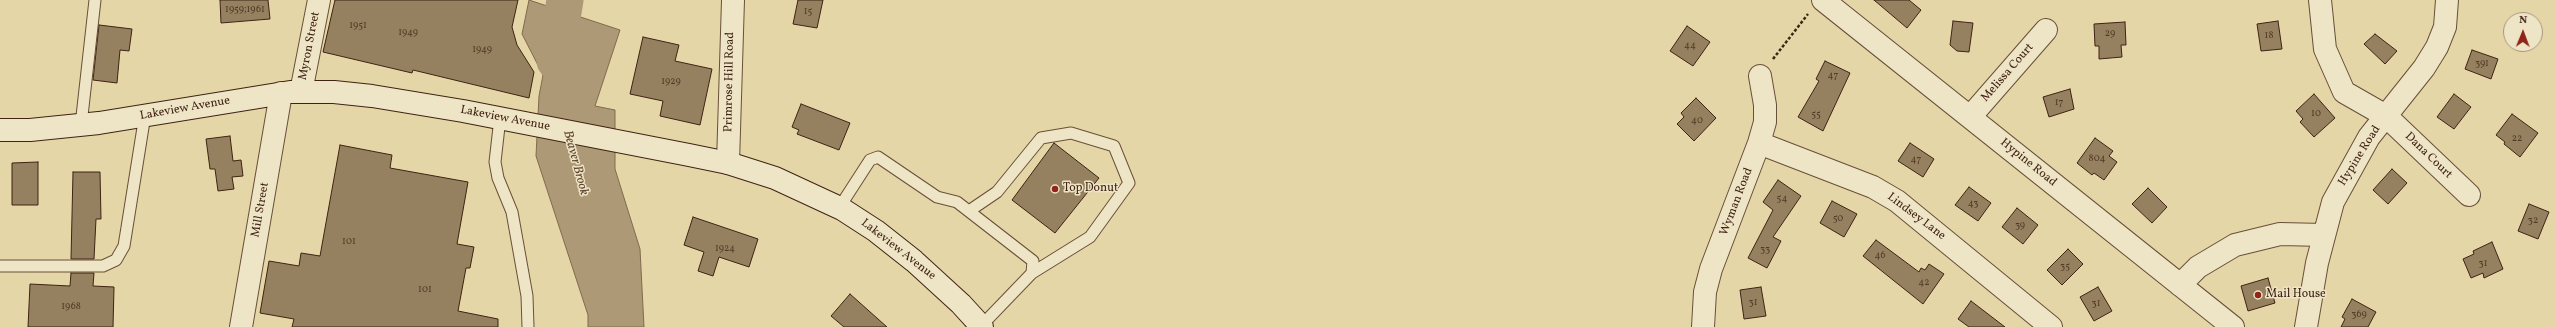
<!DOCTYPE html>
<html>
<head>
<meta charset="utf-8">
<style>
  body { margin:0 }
  #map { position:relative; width:2555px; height:327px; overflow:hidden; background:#e5d6a8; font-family:Vollkorn,serif }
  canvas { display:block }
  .north { position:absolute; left:2503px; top:12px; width:40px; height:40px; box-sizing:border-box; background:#eee4c6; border:1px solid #a8977e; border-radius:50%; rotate:1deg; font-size:11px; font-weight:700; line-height:16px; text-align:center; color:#3f2313 }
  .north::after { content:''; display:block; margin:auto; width:14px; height:18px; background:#8f2418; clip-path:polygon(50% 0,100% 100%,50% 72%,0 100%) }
</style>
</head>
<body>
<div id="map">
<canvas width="2555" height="327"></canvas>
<div class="north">N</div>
</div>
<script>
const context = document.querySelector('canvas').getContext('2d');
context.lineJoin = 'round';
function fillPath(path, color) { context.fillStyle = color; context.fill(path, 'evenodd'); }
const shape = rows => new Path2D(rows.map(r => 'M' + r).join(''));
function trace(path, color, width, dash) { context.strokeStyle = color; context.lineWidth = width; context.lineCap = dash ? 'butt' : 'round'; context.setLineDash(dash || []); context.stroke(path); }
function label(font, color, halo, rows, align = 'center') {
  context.font = font + ' Vollkorn,serif'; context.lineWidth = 3; context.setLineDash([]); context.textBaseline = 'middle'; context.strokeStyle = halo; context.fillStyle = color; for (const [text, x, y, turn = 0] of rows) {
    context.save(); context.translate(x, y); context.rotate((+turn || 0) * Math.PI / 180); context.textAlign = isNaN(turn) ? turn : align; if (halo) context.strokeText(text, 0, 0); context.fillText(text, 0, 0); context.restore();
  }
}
const water = shape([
  [529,0,620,30,595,106,615,110,615,169,640,249,644,327,588,327,588,315,536,156,539,96,543,75,522,34,529,0]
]);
fillPath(water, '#ad9975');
trace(water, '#816a4e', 1);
trace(shape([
  [555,61,565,0]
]), '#ad9975', 37);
const building = shape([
  [220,0,268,0,270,19,221,23,220,0],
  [335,0,518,0,512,27,517,45,534,72,529,98,413,70,412,73,323,52,335,0],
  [798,0,823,0,817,28,793,24,798,0],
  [1874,0,1909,0,1921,10,1907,28,1874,0],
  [1953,21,1973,23,1969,52,1957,51,1950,45,1953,21],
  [2278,21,2282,49,2261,51,2257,24,2278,21],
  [2125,22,2126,45,2121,45,2122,57,2099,59,2099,46,2095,46,2094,24,2125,22],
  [99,25,132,29,129,51,120,50,117,83,93,80,99,25],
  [1687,26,1710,42,1693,66,1670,51,1687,26],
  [2375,34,2397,51,2385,64,2364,44,2375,34],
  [643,37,679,45,675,61,712,69,700,125,660,116,663,101,630,94,643,37],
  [2472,50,2498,59,2491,79,2465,69,2472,50],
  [1825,61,1850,73,1823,131,1798,117,1819,81,1816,79,1825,61],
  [2070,89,2074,109,2049,117,2043,97,2070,89],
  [2314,94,2335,118,2314,137,2300,122,2303,119,2296,111,2314,94],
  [2454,94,2471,107,2454,129,2437,117,2454,94],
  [1696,98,1716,118,1694,141,1677,124,1684,117,1681,113,1696,98],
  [801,104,850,123,839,150,797,134,799,130,792,127,801,104],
  [2512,114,2538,133,2520,157,2504,144,2505,142,2496,135,2512,114],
  [230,136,233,161,241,160,243,176,232,177,234,189,218,191,215,169,210,169,206,139,230,136],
  [2095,138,2113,151,2109,156,2117,162,2104,180,2094,173,2092,175,2077,163,2095,138],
  [1054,143,1099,178,1055,233,1012,200,1054,143],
  [1910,143,1934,159,1923,177,1898,161,1910,143],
  [340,145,392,155,390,168,468,182,457,244,474,247,470,268,466,268,458,311,498,319,498,327,292,327,294,319,260,313,269,261,299,266,301,253,320,256,340,145],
  [38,162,38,205,12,205,12,163,38,162],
  [2392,169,2407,183,2388,204,2373,190,2392,169],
  [73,172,100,172,101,219,96,219,94,259,71,259,73,172],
  [1778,180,1801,196,1773,237,1781,241,1767,268,1748,258,1773,210,1763,202,1778,180],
  [1969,187,1991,203,1978,221,1955,205,1969,187],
  [2148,188,2167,207,2152,223,2132,204,2148,188],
  [1832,201,1857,214,1844,237,1820,223,1832,201],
  [2529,204,2549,212,2538,239,2518,231,2529,204],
  [2017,208,2038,225,2023,244,2002,227,2017,208],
  [693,217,758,239,749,267,719,257,713,276,698,271,704,252,684,245,693,217],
  [1876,240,1919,272,1921,268,1925,270,1929,264,1944,274,1923,304,1863,256,1876,240],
  [2492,242,2503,269,2484,278,2483,273,2471,278,2463,259,2474,254,2473,251,2492,242],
  [2068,249,2083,264,2062,285,2047,270,2068,249],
  [71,273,94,273,93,286,114,287,113,327,28,327,30,284,70,286,71,273],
  [2268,278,2275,303,2248,311,2241,286,2268,278],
  [1761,287,1766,316,1744,319,1740,290,1761,287],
  [2098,287,2112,311,2094,321,2080,297,2098,287],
  [850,294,887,327,844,327,831,316,850,294],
  [2352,299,2376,312,2368,327,2341,327,2345,319,2342,317,2352,299],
  [1971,301,2005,327,1969,327,1958,319,1971,301]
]);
fillPath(building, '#958060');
trace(building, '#3f2313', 1);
const service = shape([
  [500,118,495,162,498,178,512,212,527,296,528,327],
  [81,125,95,0],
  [839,208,870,160,878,157,937,197,957,202,1033,261,1032,273,981,326],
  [969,211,997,192,1041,138,1071,133,1114,146,1129,183,1090,237,1032,273],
  [0,266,103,266,116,260,124,246,145,115]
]);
const minor = shape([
  [1823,0,2233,327],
  [2320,0,2325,49,2344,92,2386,116,2469,195],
  [301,92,319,0],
  [1970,117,2046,30],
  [1759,143,1873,187,1897,201,2051,327],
  [2180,285,2198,267,2235,245,2280,234,2324,235],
  [241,327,281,93],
  [1703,327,1705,292,1711,269,1759,143,1765,122,1765,105,1760,76],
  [2306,327,2317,263,2333,202,2369,137,2424,68,2437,47,2445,27,2447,0]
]);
const tertiary = shape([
  [728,163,733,0]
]);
const secondary = shape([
  [0,130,30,130,99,123,290,92,334,92,372,96,463,111,689,155,728,163,775,178,842,209,876,231,914,261,961,304,982,327]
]);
trace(service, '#685038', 13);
trace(minor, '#685038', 24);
trace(tertiary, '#685038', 24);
trace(secondary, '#3f2313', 24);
trace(shape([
  [1773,59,1808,14]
]), '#3f2313', 2.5, [3, 2]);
trace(service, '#eee4c6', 11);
trace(minor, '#eee4c6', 22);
trace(tertiary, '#eee4c6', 22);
trace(secondary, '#eee4c6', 22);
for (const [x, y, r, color] of [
  [1055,189,4,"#8f2418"],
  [2258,295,4,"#8f2418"]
]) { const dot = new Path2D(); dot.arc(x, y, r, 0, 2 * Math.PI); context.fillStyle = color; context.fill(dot); trace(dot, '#eee4c6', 1.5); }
label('10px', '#543a26', null, [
  ["1959;1961",245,10],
  ["15",808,12],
  ["1951",358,26],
  ["1949",408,33],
  ["29",2110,34],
  ["18",2269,36],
  ["44",1690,46],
  ["1949",482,50],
  ["391",2482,64],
  ["47",1833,76],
  ["1929",671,82],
  ["17",2059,103],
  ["10",2316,114],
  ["55",1816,115],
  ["40",1697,121],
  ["22",2517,139],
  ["804",2097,159],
  ["47",1916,160],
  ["54",1782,199],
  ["43",1973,204],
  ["50",1838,219],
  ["32",2533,221],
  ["39",2020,226],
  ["101",349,242],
  ["1924",725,249],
  ["33",1765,250],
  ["46",1880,256],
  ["31",2483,264],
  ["35",2065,267],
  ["42",1924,283],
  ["101",425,290],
  ["31",1753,303],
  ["31",2096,304],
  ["1968",71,307],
  ["369",2359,315]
]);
label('12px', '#3f2313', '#eee4c6', [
  ["Myron Street",310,46,-79],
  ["Melissa Court",2008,73,-49],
  ["Primrose Hill Road",730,82,-89],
  ["Lakeview Avenue",185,109,-10],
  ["Lakeview Avenue",505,119,11],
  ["Hypine Road",2360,156,-58],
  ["Dana Court",2428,156,44],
  ["Hypine Road",2028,163,39],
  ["Wyman Road",1737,202,-69],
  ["Mill Street",261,210,-80],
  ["Lindsey Lane",1916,217,37],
  ["Lakeview Avenue",898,250,38]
]);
label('12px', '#3f2313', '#eee4c6', [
  ["Top Donut",1063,189],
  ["Mail House",2266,295]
], 'left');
label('italic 13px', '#604630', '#eee4c6', [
  ["Beaver Brook",575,163,75]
]);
</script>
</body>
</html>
